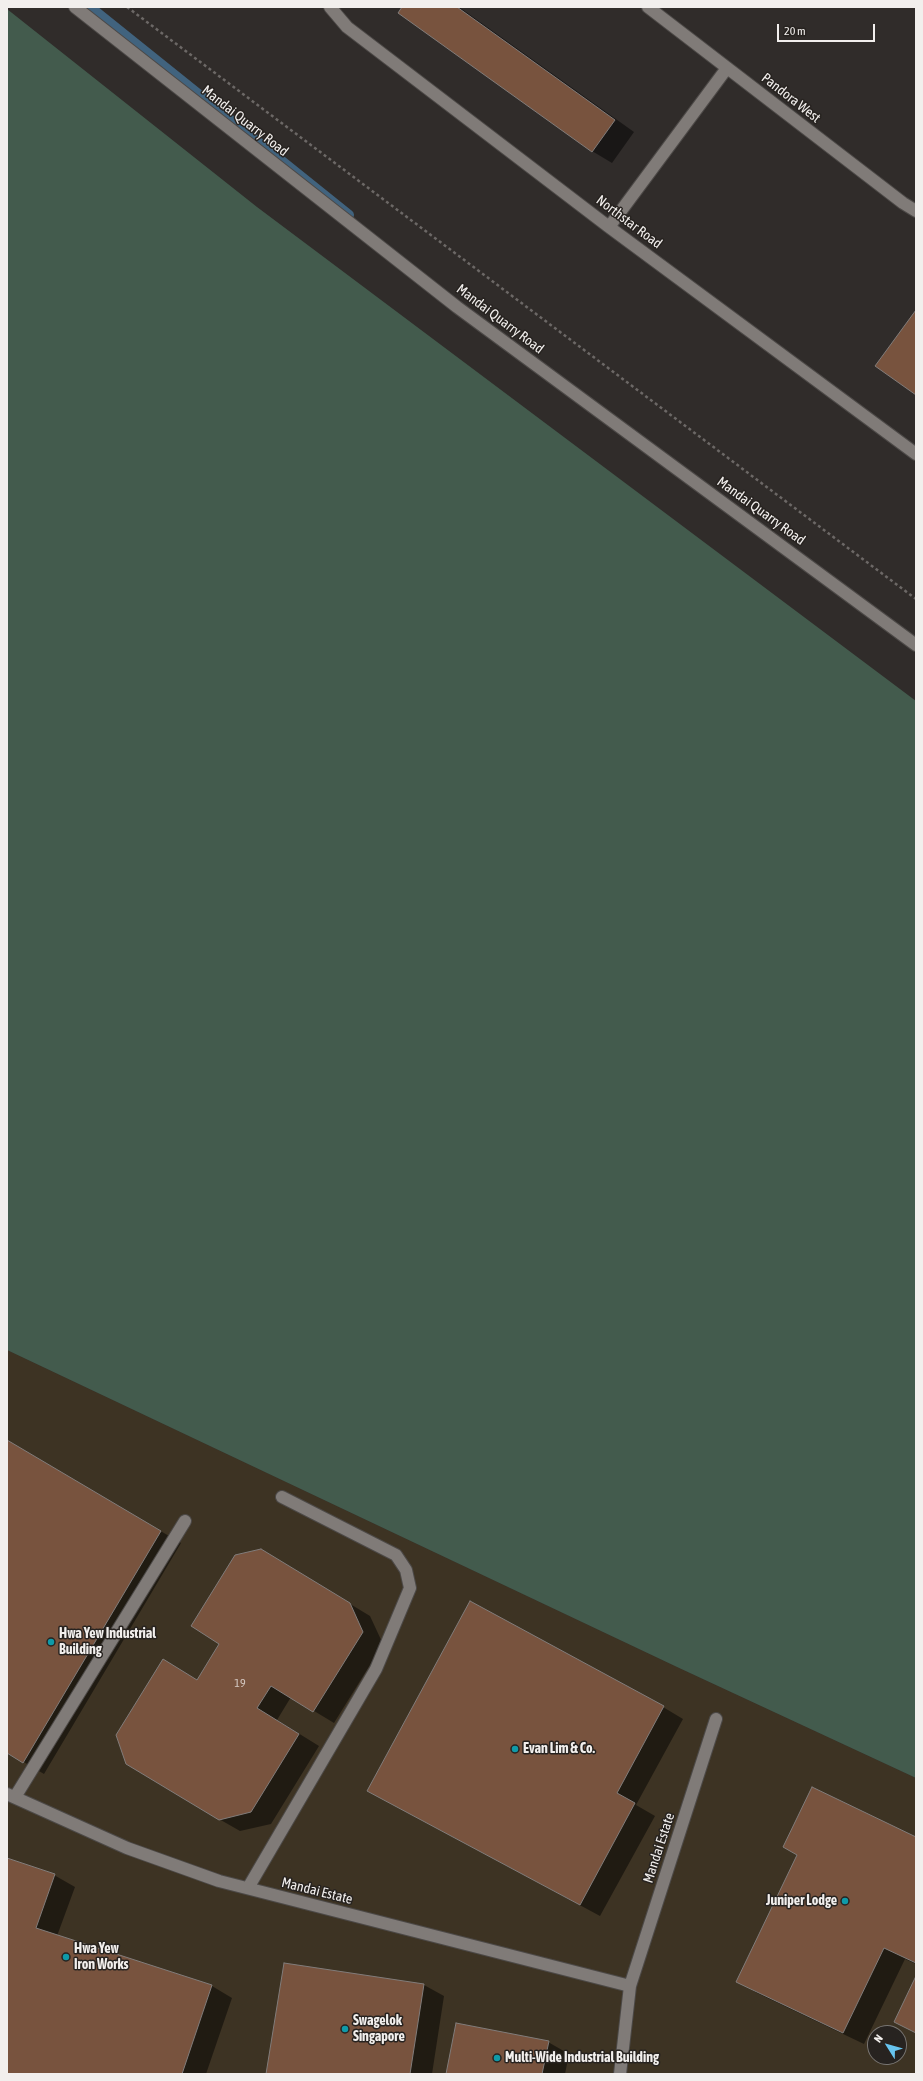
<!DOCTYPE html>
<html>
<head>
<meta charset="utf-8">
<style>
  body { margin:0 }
  #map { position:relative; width:923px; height:2081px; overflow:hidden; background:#302c2a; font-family:"Asap Condensed",sans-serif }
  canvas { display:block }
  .frame { position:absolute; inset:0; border:8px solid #f2efed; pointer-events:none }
  .north { position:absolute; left:867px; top:2025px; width:40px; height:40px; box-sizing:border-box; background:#272320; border:1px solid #787572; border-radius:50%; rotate:307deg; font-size:11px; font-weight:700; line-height:16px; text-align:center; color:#f2efed }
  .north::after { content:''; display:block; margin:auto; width:14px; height:18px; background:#67c4ef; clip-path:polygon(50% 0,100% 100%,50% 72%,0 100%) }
  .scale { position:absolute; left:777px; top:24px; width:98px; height:18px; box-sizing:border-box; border:2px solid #f2efed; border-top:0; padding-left:5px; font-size:12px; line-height:14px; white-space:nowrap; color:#f2efed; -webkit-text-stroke:3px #272320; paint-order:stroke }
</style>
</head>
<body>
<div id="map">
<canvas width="923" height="2081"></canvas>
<div class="frame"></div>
<div class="north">N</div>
<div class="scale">20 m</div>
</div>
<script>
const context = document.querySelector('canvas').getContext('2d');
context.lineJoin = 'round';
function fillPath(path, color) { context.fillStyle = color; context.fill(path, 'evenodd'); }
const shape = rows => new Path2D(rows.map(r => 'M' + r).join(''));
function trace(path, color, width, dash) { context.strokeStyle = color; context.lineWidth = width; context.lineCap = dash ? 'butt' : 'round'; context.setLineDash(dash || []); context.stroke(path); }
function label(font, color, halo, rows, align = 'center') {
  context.font = font + ' "Asap Condensed",sans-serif'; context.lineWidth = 3; context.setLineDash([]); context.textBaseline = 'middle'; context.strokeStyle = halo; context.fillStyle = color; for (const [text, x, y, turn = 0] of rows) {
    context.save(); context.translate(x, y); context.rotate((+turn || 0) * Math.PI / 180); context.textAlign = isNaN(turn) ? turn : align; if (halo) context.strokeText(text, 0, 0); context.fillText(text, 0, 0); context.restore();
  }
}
fillPath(shape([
  [7,1350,677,1667,916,1778,916,2074,7,2074],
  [875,2033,899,2033,899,2057,875,2057]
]), '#3d3323');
fillPath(shape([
  [7,9,257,207,916,701,916,1778,677,1667,7,1350]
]), '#435b4d');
fillPath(shape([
  [403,7,459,7,634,132,612,163,592,151],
  [7,1441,181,1543,44,1774,7,1752],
  [261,1550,370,1616,383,1644,334,1723,291,1697,277,1720,319,1746,271,1824,240,1831,219,1819,198,1681,220,1643],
  [663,1707,683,1719,636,1805,655,1816,600,1916,389,1802],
  [916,1838,916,1964,905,1959,864,2044,757,1993,737,1981],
  [7,1859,54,1875,75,1887,57,1936,212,1986,232,1998,206,2074,7,2074],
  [285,1964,424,1985,444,1996,432,2074,267,2074],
  [548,2042,569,2054,565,2074,447,2074]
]), '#0007');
trace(shape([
  [90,7,349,215]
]), '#41637e', 10);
const building = shape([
  [402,7,457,7,615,120,592,152,398,13,402,7],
  [916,310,916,395,875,366,916,310],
  [7,1440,161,1531,23,1763,7,1753,7,1440],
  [261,1549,350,1603,363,1632,313,1712,271,1686,257,1708,299,1734,251,1812,219,1820,126,1764,116,1735,163,1659,197,1680,219,1644,191,1626,235,1555,261,1549],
  [470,1601,664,1706,617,1793,635,1803,580,1905,367,1791,470,1601],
  [812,1787,916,1837,916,1963,884,1948,843,2033,736,1982,797,1855,783,1847,812,1787],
  [7,1858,55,1874,36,1928,212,1985,182,2074,7,2074,7,1858],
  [284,1963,424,1984,410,2074,266,2074,284,1963],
  [916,1976,916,2033,894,2022,916,1976],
  [456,2023,549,2041,542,2074,446,2074,456,2023]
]);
fillPath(building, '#78533e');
trace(building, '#817c7a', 1);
const minor = shape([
  [75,7,457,307,916,645],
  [330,7,347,27,609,227,916,454],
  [648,7,903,203,916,211],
  [609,227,727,68],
  [7,1794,127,1848,219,1881,630,1986],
  [15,1797,185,1521],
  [248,1888,376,1669,410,1588,406,1570,396,1555,282,1497],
  [620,2074,630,1986,716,1719]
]);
trace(minor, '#4c4947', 14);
trace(shape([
  [127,7,916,599]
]), '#6c6866', 2.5, [3, 3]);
trace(minor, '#807b78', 12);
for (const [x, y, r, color] of [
  [51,1642,4,"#0f9aa8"],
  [515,1749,4,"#0f9aa8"],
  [845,1901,4,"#0f9aa8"],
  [66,1957,4,"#0f9aa8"],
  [345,2029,4,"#0f9aa8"],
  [497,2058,4,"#0f9aa8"]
]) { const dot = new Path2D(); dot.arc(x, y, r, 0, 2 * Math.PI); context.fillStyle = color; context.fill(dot); trace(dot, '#272320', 1.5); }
label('12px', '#d4c8c1', null, [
  ["19",240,1683]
]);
label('14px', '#f2efed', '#272320', [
  ["Pandora West",791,98,38],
  ["Mandai Quarry Road",245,121,38],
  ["Northstar Road",629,222,37],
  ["Mandai Quarry Road",500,319,37],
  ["Mandai Quarry Road",761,511,36],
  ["Mandai Estate",659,1848,-72],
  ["Mandai Estate",317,1891,14]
]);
label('bold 14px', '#f2efed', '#272320', [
  ["Hwa Yew Industrial",59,1634],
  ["Building",59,1650],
  ["Evan Lim & Co.",523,1749],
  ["Juniper Lodge",837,1901,"right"],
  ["Hwa Yew",74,1949],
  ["Iron Works",74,1965],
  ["Swagelok",353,2021],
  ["Singapore",353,2037],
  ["Multi-Wide Industrial Building",505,2058]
], 'left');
</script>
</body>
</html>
